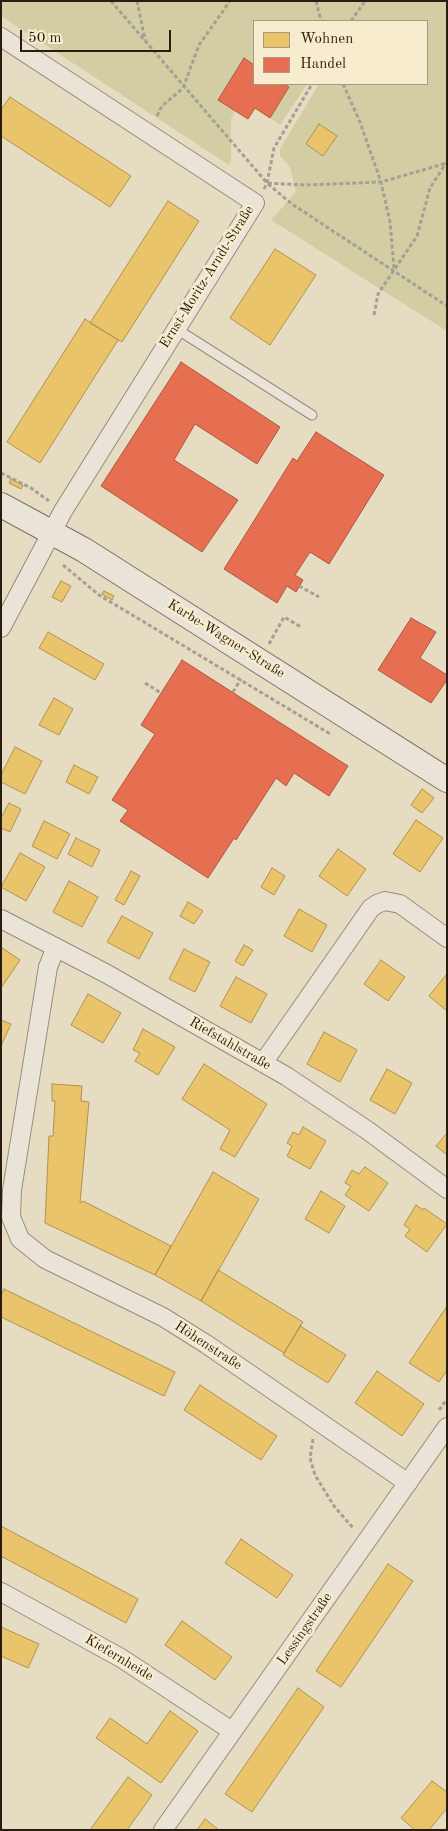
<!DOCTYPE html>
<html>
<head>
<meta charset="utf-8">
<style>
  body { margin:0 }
  #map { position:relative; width:448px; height:1831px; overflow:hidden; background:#e5dcc2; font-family:"Old Standard TT",serif }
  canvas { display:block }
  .frame { position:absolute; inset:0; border:2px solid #2a1c11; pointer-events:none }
  .legend { position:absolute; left:253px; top:20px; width:175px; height:65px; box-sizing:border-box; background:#f7edce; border:1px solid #a59982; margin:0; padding:6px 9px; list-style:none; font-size:15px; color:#2a1c11 }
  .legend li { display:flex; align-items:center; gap:10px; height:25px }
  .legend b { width:25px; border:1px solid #a59982 }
  .scale { position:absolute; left:20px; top:30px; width:151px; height:22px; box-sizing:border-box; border:2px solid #2a1c11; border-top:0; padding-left:6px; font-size:15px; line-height:18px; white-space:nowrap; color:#2a1c11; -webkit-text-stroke:4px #f7edce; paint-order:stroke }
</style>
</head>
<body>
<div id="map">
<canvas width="448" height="1831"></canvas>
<div class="frame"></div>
<ul class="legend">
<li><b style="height:14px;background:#e9c46a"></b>Wohnen</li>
<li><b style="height:14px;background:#e76f51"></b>Handel</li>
</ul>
<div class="scale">50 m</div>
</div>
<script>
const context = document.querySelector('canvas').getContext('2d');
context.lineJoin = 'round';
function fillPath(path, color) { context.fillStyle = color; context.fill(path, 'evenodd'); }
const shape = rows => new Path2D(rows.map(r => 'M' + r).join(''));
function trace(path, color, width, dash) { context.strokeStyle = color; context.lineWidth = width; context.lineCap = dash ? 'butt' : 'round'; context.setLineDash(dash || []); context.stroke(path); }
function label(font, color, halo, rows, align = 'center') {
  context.font = font + ' "Old Standard TT",serif'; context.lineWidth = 5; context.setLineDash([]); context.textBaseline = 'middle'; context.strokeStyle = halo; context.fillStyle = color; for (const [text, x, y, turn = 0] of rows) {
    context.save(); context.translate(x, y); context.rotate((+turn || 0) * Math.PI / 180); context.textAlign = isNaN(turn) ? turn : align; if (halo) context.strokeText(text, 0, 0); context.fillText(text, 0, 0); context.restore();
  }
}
fillPath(shape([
  [1,1,447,1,447,331,271,220,296,192,290,167,280,156,280,149,319,84,427,84,427,21,254,21,254,65,244,59,218,100,235,111,231,119,231,161,229,165,1,16],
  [284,84,307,84,280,125,270,118,289,88]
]), '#d2cda2');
const homes = shape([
  [10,97,131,176,110,207,1,136,1,110,10,97],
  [319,124,337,136,323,156,306,144,319,124],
  [168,201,199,221,122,342,90,323,168,201],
  [275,249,316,275,270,345,230,318,275,249],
  [85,319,118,340,40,463,7,442,85,319],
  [11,479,23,485,21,489,9,483,11,479],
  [61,581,71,586,62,602,52,597,61,581],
  [104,591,114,596,112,600,102,594,104,591],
  [48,632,104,664,95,680,39,648,48,632],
  [54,698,73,709,59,735,39,725,54,698],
  [15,747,42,761,25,794,1,782,1,775,15,747],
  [74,765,98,777,89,794,66,782,74,765],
  [422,789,434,798,422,813,411,805,422,789],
  [9,803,21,809,10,832,1,828,1,818,9,803],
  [416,820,443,838,420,872,393,854,416,820],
  [44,821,70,834,57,859,32,846,44,821],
  [76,838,100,850,92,867,68,854,76,838],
  [338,849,366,869,347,896,319,876,338,849],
  [20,853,45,867,26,901,1,887,20,853],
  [272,868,285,876,274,895,261,887,272,868],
  [131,871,140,876,124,905,115,900,131,871],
  [69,881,98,897,82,927,53,912,69,881],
  [188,902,203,911,194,924,180,916,188,902],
  [299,909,327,925,312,952,284,936,299,909],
  [122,916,153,933,139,959,107,942,122,916],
  [244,945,253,950,243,966,235,961,244,945],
  [1,947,20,960,1,988,1,947],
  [184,949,210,962,195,992,169,979,184,949],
  [381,960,405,977,388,1001,364,984,381,960],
  [447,974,447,1011,429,996,447,974],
  [236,977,267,994,251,1023,220,1006,236,977],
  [88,994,121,1013,103,1043,71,1025,88,994],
  [1,1020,11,1024,1,1046,1,1020],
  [143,1029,175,1047,158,1075,135,1061,140,1053,133,1050,143,1029],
  [324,1032,357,1050,340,1082,307,1064,324,1032],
  [204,1064,267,1104,235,1157,220,1149,230,1130,182,1099,204,1064],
  [387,1069,412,1083,395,1114,370,1100,387,1069],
  [52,1084,82,1086,81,1101,89,1102,80,1203,83,1201,171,1246,155,1275,45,1223,49,1136,53,1136,55,1101,52,1101,52,1084],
  [303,1127,326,1141,310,1169,287,1156,292,1146,287,1143,293,1132,299,1135,303,1127],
  [447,1133,447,1155,436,1146,447,1133],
  [365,1167,388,1183,369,1211,345,1195,351,1186,345,1183,352,1170,359,1174,365,1167],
  [213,1172,259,1199,201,1301,155,1275,213,1172],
  [321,1191,345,1206,329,1233,305,1219,321,1191],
  [416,1205,423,1210,424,1208,447,1224,427,1252,405,1236,410,1229,404,1225,416,1205],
  [218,1270,303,1322,284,1353,201,1301,218,1270],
  [4,1289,175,1372,164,1396,1,1317,1,1295,4,1289],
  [447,1306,447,1370,439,1382,409,1363,447,1306],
  [300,1326,346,1355,328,1383,283,1355,300,1326],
  [377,1371,424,1404,402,1436,355,1403,377,1371],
  [200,1385,277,1436,261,1460,184,1410,200,1385],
  [1,1526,138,1599,126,1623,1,1556,1,1526],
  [241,1539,293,1575,277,1598,225,1563,241,1539],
  [388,1564,413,1581,341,1687,316,1671,388,1564],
  [182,1621,232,1657,215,1680,165,1645,182,1621],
  [1,1627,39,1644,28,1668,1,1656,1,1627],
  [298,1688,324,1707,252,1812,225,1794,298,1688],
  [170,1711,198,1731,161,1783,96,1738,110,1718,147,1744,170,1711],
  [128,1777,152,1795,127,1830,90,1830,128,1777],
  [432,1781,447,1792,447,1808,429,1830,415,1830,401,1818,432,1781],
  [205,1819,219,1830,197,1830,205,1819]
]);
fillPath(homes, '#e9c46a');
trace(homes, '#b0924f', 1);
const shops = shape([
  [244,58,254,65,254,84,284,84,289,87,270,118,255,108,248,119,218,100,244,58],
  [181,362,280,427,257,464,195,424,174,460,238,500,202,552,101,486,181,362],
  [316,432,384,475,329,564,310,552,295,575,303,580,296,592,287,586,277,603,224,569,293,458,297,461,316,432],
  [411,618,436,632,420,658,447,675,447,680,431,703,378,670,411,618],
  [182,660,348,766,329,796,294,773,286,786,276,778,236,840,234,838,208,878,120,821,128,810,112,800,155,734,141,725,182,660]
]);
fillPath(shops, '#e76f51');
trace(shops, '#ae563e', 1);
const lane = shape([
  [175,328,312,415]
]);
const street = shape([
  [1,37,255,203,63,511,1,628],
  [1,919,107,974,286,1076,367,1130,447,1189],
  [56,947,48,967,12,1190,11,1217,20,1239,45,1259,163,1317,206,1344,408,1483],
  [263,1063,371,908,377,904,385,901,400,904,447,938],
  [1,1592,121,1658,232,1731],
  [163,1830,447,1427]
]);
const secondary = shape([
  [1,505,84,550,447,780]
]);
trace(lane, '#948d7d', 11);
trace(street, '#948d7d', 20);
trace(secondary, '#7a7365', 26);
trace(shape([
  [111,1,267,183,305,185,381,182,447,163],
  [137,1,145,40],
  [316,1,321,21],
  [351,21,365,1],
  [343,84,360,122,381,182,390,222,394,268],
  [157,116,162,106,183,88,199,45,230,1],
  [268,184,292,204,447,306],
  [264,189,267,183,274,148,312,84],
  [374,315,378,294,417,236,430,188,446,163],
  [1,473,31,488,49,501],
  [63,565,99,595,332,735],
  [299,586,319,597],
  [269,644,284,617,301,627],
  [145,683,161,693],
  [233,692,241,679],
  [439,1410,447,1399],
  [313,1439,310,1458,315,1475,334,1506,353,1528]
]), '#a5a095', 3, [4, 2.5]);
trace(lane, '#e9e4d7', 9);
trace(street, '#e9e4d7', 18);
trace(secondary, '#e9e4d7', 24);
label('14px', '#2a1c11', '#f7edce', [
  ["Ernst-Moritz-Arndt-Straße",207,277,-58],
  ["Karbe-Wagner-Straße",226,639,32],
  ["Riefstahlstraße",230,1044,30],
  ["Höhenstraße",208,1346,33],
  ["Lessingstraße",305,1629,-55],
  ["Kiefernheide",119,1658,31]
]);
</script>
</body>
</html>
